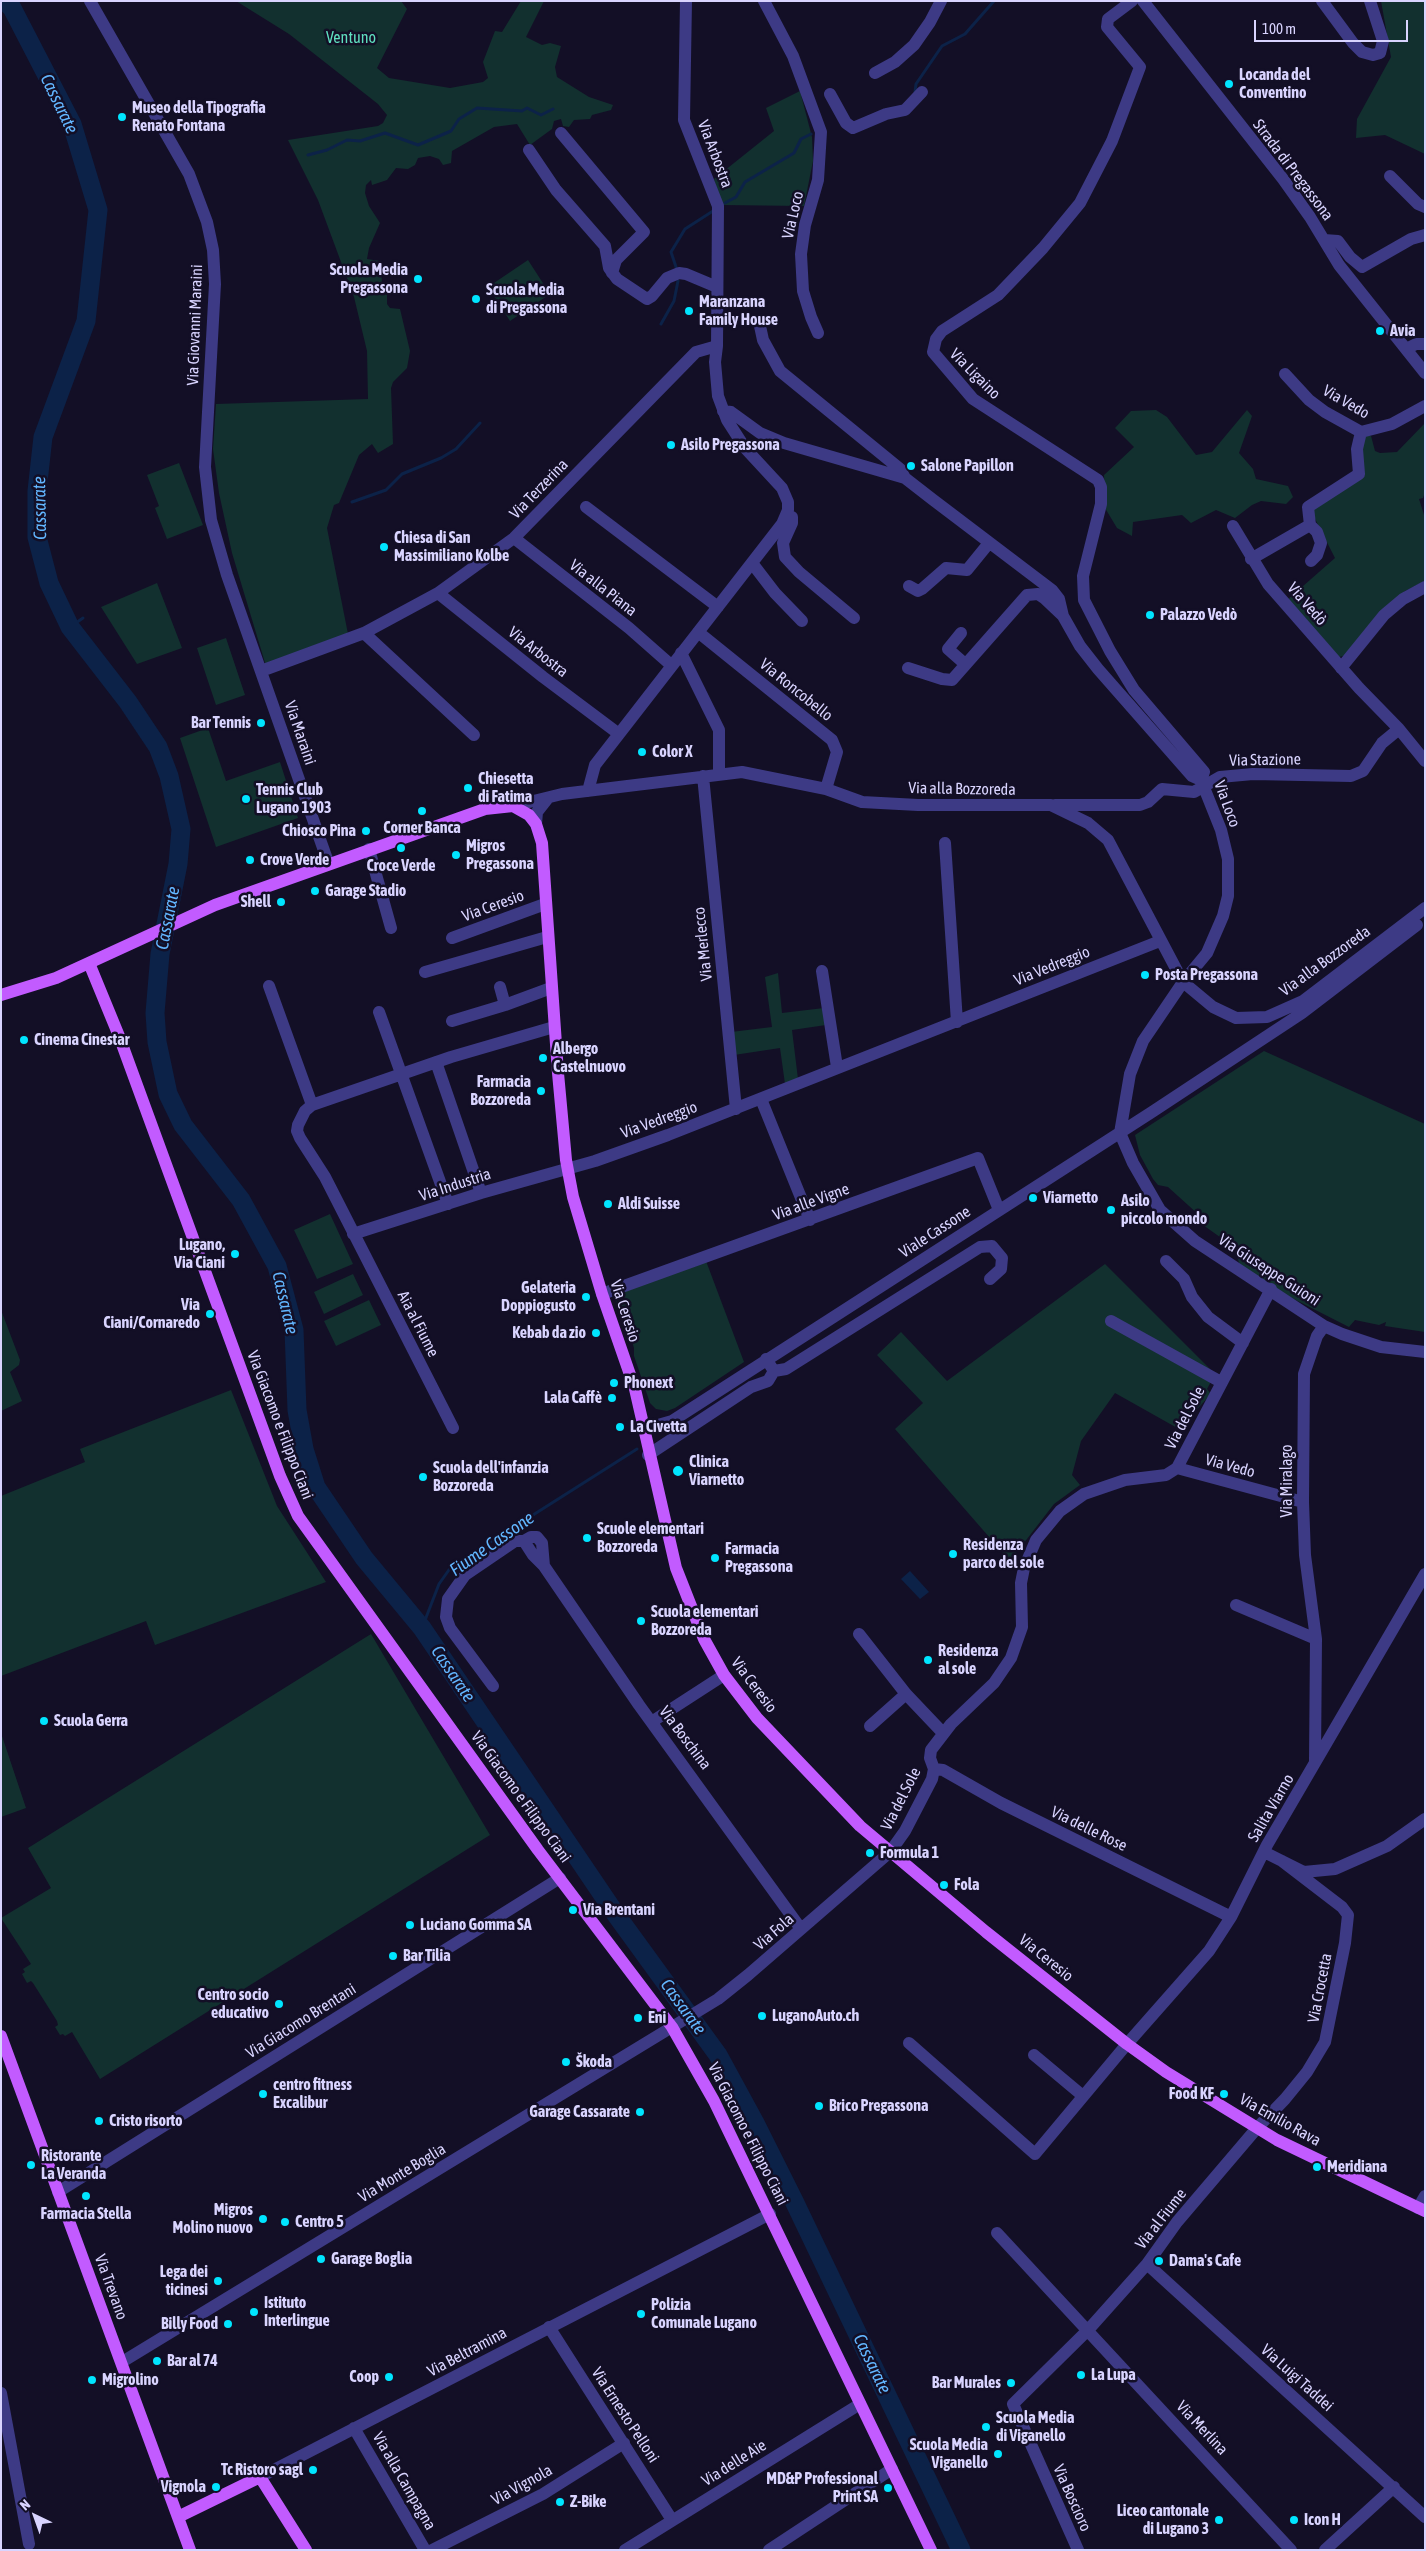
<!DOCTYPE html>
<html>
<head>
<meta charset="utf-8">
<style>
  body { margin:0 }
  #map { position:relative; width:1426px; height:2551px; overflow:hidden; background:#130f26; font-family:"Asap Condensed",sans-serif }
  canvas { display:block }
  .frame { position:absolute; inset:0; border:2px solid #d9d4ff; pointer-events:none }
  .north { position:absolute; left:10px; top:2491px; width:50px; height:50px; -webkit-text-stroke:4px #130f26; paint-order:stroke; rotate:318deg; font-size:14px; font-weight:700; line-height:20px; text-align:center; color:#d9d4ff }
  .north::after { content:''; display:block; margin:auto; width:18px; height:22px; background:#d9d4ff; clip-path:polygon(50% 0,100% 100%,50% 72%,0 100%) }
  .scale { position:absolute; left:1254px; top:20px; width:154px; height:22px; box-sizing:border-box; border:2px solid #d9d4ff; border-top:0; padding-left:6px; font-size:15px; line-height:18px; white-space:nowrap; color:#d9d4ff; -webkit-text-stroke:4px #130f26; paint-order:stroke }
</style>
</head>
<body>
<div id="map">
<canvas width="1426" height="2551"></canvas>
<div class="frame"></div>
<div class="north">N</div>
<div class="scale">100 m</div>
</div>
<script>
const context = document.querySelector('canvas').getContext('2d');
context.lineJoin = 'round';
function fillPath(path, color) { context.fillStyle = color; context.fill(path, 'evenodd'); }
const shape = rows => new Path2D(rows.map(r => 'M' + r).join(''));
function trace(path, color, width, dash) { context.strokeStyle = color; context.lineWidth = width; context.lineCap = dash ? 'butt' : 'round'; context.setLineDash(dash || []); context.stroke(path); }
function label(font, color, halo, rows, align = 'center') {
  context.font = font + ' "Asap Condensed",sans-serif'; context.lineWidth = 5; context.setLineDash([]); context.textBaseline = 'middle'; context.strokeStyle = halo; context.fillStyle = color; for (const [text, x, y, turn = 0] of rows) {
    context.save(); context.translate(x, y); context.rotate((+turn || 0) * Math.PI / 180); context.textAlign = isNaN(turn) ? turn : align; if (halo) context.strokeText(text, 0, 0); context.fillText(text, 0, 0); context.restore();
  }
}
fillPath(shape([
  [236,1,401,1,407,9,377,68,389,78,450,88,483,82,488,78,483,62,495,31,502,32,521,1,544,1,526,37,542,45,550,43,561,46,555,67,557,77,589,97,613,105,611,110,592,115,590,119,574,120,569,127,563,126,561,119,554,121,552,129,530,145,517,124,494,127,452,151,451,163,443,165,439,159,430,156,418,158,415,165,408,169,396,168,387,180,372,185,371,180,366,185,365,193,369,206,380,223,369,248,367,259,380,261,382,282,387,289,387,304,390,308,400,309,410,351,407,368,393,382,391,388,393,444,378,453,372,444,359,455,339,503,334,505,327,528,348,634,266,666,232,553,219,493,213,449,216,404,368,399,367,351,354,297,318,200,288,140,378,126,383,123,387,115,378,104,289,34],
  [1381,1,1425,1,1425,154,1385,135,1356,138,1357,119,1391,57],
  [800,91,812,137,813,161,804,206,721,205,714,179,774,131,766,108],
  [528,260,550,294,510,321,488,287],
  [1156,410,1167,417,1196,455,1212,452,1247,410,1252,416,1239,453,1253,469,1256,479,1288,486,1293,497,1286,504,1261,501,1252,505,1235,518,1216,510,1191,523,1182,515,1133,522,1132,536,1117,528,1105,508,1104,475,1134,447,1115,428,1131,411],
  [1425,423,1425,492,1423,498,1419,499,1425,518,1425,581,1405,591,1347,655,1339,657,1286,601,1335,558,1310,509,1360,475,1362,436,1371,436,1375,451,1380,453,1397,452],
  [179,463,203,525,167,539,155,508,159,506,147,475],
  [157,583,182,648,137,664,101,607],
  [226,638,245,695,216,705,197,648],
  [208,728,226,781,280,762,298,818,216,847,180,738],
  [778,973,782,1013,824,1008,826,1025,792,1030,798,1079,785,1084,780,1048,734,1055,731,1032,772,1027,765,977],
  [1264,1051,1425,1124,1425,1332,1385,1326,1386,1322,1379,1325,1355,1320,1349,1327,1280,1292,1241,1269,1234,1247,1203,1225,1199,1215,1168,1187,1158,1185,1153,1179,1140,1155,1135,1135],
  [330,1214,353,1264,317,1279,294,1230],
  [706,1261,744,1362,675,1408,667,1411,656,1409,650,1403,634,1356,634,1348,623,1311,617,1306,616,1298,621,1293],
  [1105,1264,1215,1374,1207,1389,1211,1394,1179,1429,1115,1393,1081,1441,1072,1475,1080,1485,1054,1504,1010,1561,895,1429,923,1403,877,1355,901,1332,947,1381],
  [353,1274,363,1295,324,1314,314,1292],
  [369,1300,381,1325,336,1346,324,1321],
  [1,1310,20,1360,19,1365,10,1372,22,1401,1,1411],
  [231,1390,277,1506,326,1582,155,1645,146,1621,1,1676,1,1496,85,1462,80,1449],
  [371,1634,490,1835,100,2079,72,2032,65,2036,63,2034,60,2035,55,2027,58,2025,57,2021,33,1983,31,1981,27,1983,22,1974,25,1972,23,1969,31,1964,1,1918,51,1888,28,1848],
  [1,1733,26,1808,1,1817]
]), '#12302f');
fillPath(shape([
  [910,1571,929,1592,920,1599,901,1579]
]), '#0c2248');
trace(shape([
  [915,92,916,84,942,46,965,34,994,1],
  [308,155,327,150,347,140,360,141,385,133,418,145,451,131,459,119,477,108,522,111,527,108,541,115,553,109],
  [725,203,736,197,745,182,794,153,801,139,811,134],
  [676,267,671,252,685,229,713,211],
  [661,324,674,301,678,281],
  [352,502,386,490,402,474,441,458,456,449,480,423],
  [70,627,83,618],
  [422,1628,439,1584,451,1567,637,1449]
]), '#0c2248', 3);
trace(shape([
  [5,1,12,8,72,124,98,210,86,321,43,437,37,491,37,537,49,583,70,627,128,702,158,747,169,776,181,829,178,864,160,954,155,1013,157,1042,168,1094,183,1125,241,1200,277,1266,294,1330,297,1410,304,1449,316,1487,364,1558,422,1628,617,1916,718,2055,755,2123,794,2201,961,2550]
]), '#0c2248', 19);
trace(shape([
  [90,1,189,174,207,222,213,250,215,284,205,467,211,520,227,575,328,862],
  [764,1,793,56,821,132,818,180,805,225,801,254,803,291,811,317,818,333],
  [1132,1,1108,19,1107,27,1140,67,1112,141,1080,203,1043,248,998,295,942,331,936,339,933,352,973,399,1098,480,1101,487,1101,504,1083,576,1084,600,1110,651,1134,690,1204,772,1201,780],
  [1143,1,1283,179,1310,217,1339,265,1425,373],
  [1322,1,1353,43,1362,52,1373,55,1380,53,1383,41,1370,1],
  [875,73,895,62,914,45,930,22,941,1],
  [830,94,846,123,853,128,886,114,905,110,922,92],
  [561,133,644,232,616,260,612,273],
  [529,150,556,190,605,246,609,268,617,279,647,299,652,296,667,278,679,273,686,274,717,287],
  [1390,176,1418,204,1425,207],
  [1324,240,1338,241,1350,257,1362,267,1411,239,1425,235],
  [760,326,763,340,780,371,889,460,900,469,905,478,932,499,1052,590,1059,599,1063,616,1080,646,1098,669,1192,776,1201,780],
  [1406,349,1416,344,1425,344],
  [1285,374,1309,400,1325,412,1361,432,1392,424,1425,406],
  [723,411,731,412,760,433,784,443,905,478],
  [586,507,718,607],
  [792,517,792,523,783,543,785,557,799,572,854,618],
  [1233,526,1268,584,1359,688,1399,729,1425,761],
  [514,538,629,628,671,665],
  [1251,559,1310,525],
  [1311,561,1317,555,1321,543,1317,532,1310,525,1308,507,1359,474,1357,449,1361,432],
  [752,563,775,593,802,621],
  [909,586,918,591,922,589,946,568,967,570,989,543],
  [438,593,543,677,619,734],
  [698,632,832,740,837,752,826,789],
  [364,633,474,735],
  [961,633,948,649,965,664],
  [681,653,719,730,719,774],
  [908,668,942,679,952,680,1027,595,1038,594,1044,598,1063,616],
  [1341,668,1384,615,1403,599,1425,587],
  [261,671,364,633,438,593,514,538,696,352,717,346],
  [703,776,736,1109],
  [1201,780,1221,830,1228,859,1228,896,1223,916,1207,953,1183,982,1143,1041,1130,1074,1120,1133,1133,1163,1160,1210,1195,1241,1324,1326,1342,1334,1381,1347,1425,1352],
  [588,791,595,765,782,524,788,510,788,502,782,488,745,448,727,420,718,396,715,362,717,346,718,206,684,120,686,1],
  [1055,805,1140,805,1148,802,1162,789,1194,792,1220,777,1253,774,1351,776,1363,771,1382,743,1399,729],
  [513,806,562,794,742,772,826,789,862,802,918,805,1051,805,1088,823,1108,840,1183,982,1213,1007,1236,1018,1267,1017,1303,1001,1425,908],
  [536,824,537,812,548,798],
  [945,843,957,1022],
  [369,849,391,928],
  [452,938,545,904],
  [822,971,837,1067],
  [425,972,547,937],
  [269,986,312,1105],
  [500,987,505,1005],
  [379,1012,448,1204],
  [452,1021,505,1005,551,988],
  [436,1062,481,1193],
  [761,1099,810,1220],
  [353,1234,481,1193,595,1161,668,1135,1160,941],
  [1166,1261,1184,1279,1192,1297,1208,1317,1243,1343],
  [602,1294,978,1158,999,1210],
  [1111,1321,1221,1382],
  [766,1359,774,1371,786,1369,980,1247,992,1246,1002,1258,1001,1269,990,1279],
  [453,1428,325,1177,300,1138,297,1131,298,1125,305,1111,312,1105,451,1057,554,1027],
  [644,1429,672,1421,1152,1112,1302,1013,1417,925],
  [648,1455,751,1387,768,1381,774,1371],
  [1177,1468,1303,1502],
  [544,1566,542,1543,537,1537,531,1537,524,1541,533,1555,544,1566,639,1705,801,1929],
  [1236,1605,1316,1639],
  [859,1634,906,1694,943,1733],
  [493,1686,450,1628,446,1617,448,1599,465,1575,515,1541,524,1541],
  [653,1721,724,1675],
  [870,1726,906,1694],
  [1315,1761,1316,1639,1305,1555,1303,1502,1304,1374,1317,1336,1324,1326],
  [934,1769,943,1770,1001,1803,1231,1917],
  [1264,1852,1304,1872,1335,1869,1387,1846,1425,1819],
  [909,2043,1035,2154,1127,2044,1209,1951,1231,1917,1267,1845,1425,1574],
  [1034,2055,1083,2096],
  [58,2192,560,1878],
  [1418,2208,1425,2196],
  [997,2233,1291,2550],
  [1147,2264,1425,2517],
  [549,2327,672,2520],
  [122,2362,718,1999,748,1975,890,1852,905,1831,932,1779,934,1769,930,1758,931,1750,951,1724,994,1683,1011,1658,1022,1627,1021,1583,1024,1568,1036,1540,1060,1511,1084,1494,1125,1480,1166,1475,1177,1468,1271,1289],
  [1,2393,29,2544],
  [354,2428,425,2550],
  [260,2477,770,2214],
  [432,2550,543,2494,624,2443],
  [625,2550,860,2404],
  [769,2550,892,2469],
  [1078,2550,1013,2404,1089,2329,1147,2264,1177,2222,1257,2128,1285,2099,1307,2072,1325,2042,1345,1943,1348,1915,1342,1907,1282,1861],
  [1325,2550,1394,2487]
]), '#3d3a85', 12);
trace(shape([
  [89,963,119,1036,280,1476,298,1516,538,1850,672,2027,714,2101,931,2550],
  [1,995,56,978,215,905,485,809,513,806,529,815,536,824,542,843,558,1073,566,1160,573,1197,602,1294,635,1389,676,1568,704,1639,724,1675,757,1718,860,1826,986,1932,1127,2044,1166,2072,1277,2140,1425,2211],
  [1,2036,190,2550],
  [178,2517,260,2477,306,2550]
]), '#c25bff', 12);
for (const [x, y, r, color] of [
  [1229,84,5,"#00e5ff"],
  [122,117,5,"#00e5ff"],
  [418,279,5,"#00e5ff"],
  [476,299,5,"#00e5ff"],
  [689,311,5,"#00e5ff"],
  [1380,331,5,"#00e5ff"],
  [671,445,5,"#00e5ff"],
  [911,466,5,"#00e5ff"],
  [384,547,5,"#00e5ff"],
  [1150,615,5,"#00e5ff"],
  [261,723,5,"#00e5ff"],
  [642,752,5,"#00e5ff"],
  [468,788,5,"#00e5ff"],
  [246,799,5,"#00e5ff"],
  [422,811,5,"#00e5ff"],
  [366,831,5,"#00e5ff"],
  [401,848,5,"#00e5ff"],
  [456,855,5,"#00e5ff"],
  [250,860,5,"#00e5ff"],
  [315,891,5,"#00e5ff"],
  [281,902,5,"#00e5ff"],
  [1145,975,5,"#00e5ff"],
  [24,1040,5,"#00e5ff"],
  [543,1058,5,"#00e5ff"],
  [541,1091,5,"#00e5ff"],
  [1033,1198,5,"#00e5ff"],
  [608,1204,5,"#00e5ff"],
  [1111,1210,5,"#00e5ff"],
  [235,1254,5,"#00e5ff"],
  [586,1297,5,"#00e5ff"],
  [210,1314,5,"#00e5ff"],
  [596,1333,5,"#00e5ff"],
  [614,1383,5,"#00e5ff"],
  [612,1398,5,"#00e5ff"],
  [620,1427,5,"#00e5ff"],
  [678,1471,6,"#00e5ff"],
  [423,1477,5,"#00e5ff"],
  [587,1538,5,"#00e5ff"],
  [953,1554,5,"#00e5ff"],
  [715,1558,5,"#00e5ff"],
  [641,1621,5,"#00e5ff"],
  [928,1660,5,"#00e5ff"],
  [44,1721,5,"#00e5ff"],
  [870,1853,5,"#00e5ff"],
  [944,1885,5,"#00e5ff"],
  [573,1910,5,"#00e5ff"],
  [410,1925,5,"#00e5ff"],
  [393,1956,5,"#00e5ff"],
  [279,2004,5,"#00e5ff"],
  [762,2016,5,"#00e5ff"],
  [638,2018,5,"#00e5ff"],
  [566,2062,5,"#00e5ff"],
  [263,2094,5,"#00e5ff"],
  [1224,2094,5,"#00e5ff"],
  [819,2106,5,"#00e5ff"],
  [640,2112,5,"#00e5ff"],
  [99,2121,5,"#00e5ff"],
  [31,2165,5,"#00e5ff"],
  [1317,2167,5,"#00e5ff"],
  [86,2196,5,"#00e5ff"],
  [263,2219,5,"#00e5ff"],
  [285,2222,5,"#00e5ff"],
  [321,2259,5,"#00e5ff"],
  [1159,2261,5,"#00e5ff"],
  [218,2281,5,"#00e5ff"],
  [254,2312,5,"#00e5ff"],
  [641,2314,5,"#00e5ff"],
  [228,2324,5,"#00e5ff"],
  [157,2361,5,"#00e5ff"],
  [1081,2375,5,"#00e5ff"],
  [389,2377,5,"#00e5ff"],
  [92,2380,5,"#00e5ff"],
  [1011,2383,5,"#00e5ff"],
  [986,2427,5,"#00e5ff"],
  [998,2454,5,"#00e5ff"],
  [313,2470,5,"#00e5ff"],
  [216,2487,5,"#00e5ff"],
  [888,2488,5,"#00e5ff"],
  [560,2502,5,"#00e5ff"],
  [1219,2520,5,"#00e5ff"],
  [1294,2520,5,"#00e5ff"]
]) { const dot = new Path2D(); dot.arc(x, y, r, 0, 2 * Math.PI); context.fillStyle = color; context.fill(dot); trace(dot, '#130f26', 2); }
label('16px', '#5fe0c0', '#130f26', [
  ["Ventuno",351,38]
]);
label('bold 16px', '#d9d4ff', '#130f26', [
  ["Locanda del",1239,75],
  ["Conventino",1239,93],
  ["Museo della Tipografia",132,108],
  ["Renato Fontana",132,126],
  ["Scuola Media",408,270,"right"],
  ["Pregassona",408,288,"right"],
  ["Scuola Media",486,290],
  ["di Pregassona",486,308],
  ["Maranzana",699,302],
  ["Family House",699,320],
  ["Avia",1390,331],
  ["Asilo Pregassona",681,445],
  ["Salone Papillon",921,466],
  ["Chiesa di San",394,538],
  ["Massimiliano Kolbe",394,556],
  ["Palazzo Vedò",1160,615],
  ["Bar Tennis",251,723,"right"],
  ["Color X",652,752],
  ["Chiesetta",478,779],
  ["di Fatima",478,797],
  ["Tennis Club",256,790],
  ["Lugano 1903",256,808],
  ["Corner Banca",422,828,"center"],
  ["Chiosco Pina",356,831,"right"],
  ["Migros",466,846],
  ["Pregassona",466,864],
  ["Crove Verde",260,860],
  ["Croce Verde",401,866,"center"],
  ["Garage Stadio",325,891],
  ["Shell",271,902,"right"],
  ["Posta Pregassona",1155,975],
  ["Cinema Cinestar",34,1040],
  ["Albergo",553,1049],
  ["Castelnuovo",553,1067],
  ["Farmacia",531,1082,"right"],
  ["Bozzoreda",531,1100,"right"],
  ["Viarnetto",1043,1198],
  ["Asilo",1121,1201],
  ["piccolo mondo",1121,1219],
  ["Aldi Suisse",618,1204],
  ["Lugano,",225,1245,"right"],
  ["Via Ciani",225,1263,"right"],
  ["Gelateria",576,1288,"right"],
  ["Doppiogusto",576,1306,"right"],
  ["Via",200,1305,"right"],
  ["Ciani/Cornaredo",200,1323,"right"],
  ["Kebab da zio",586,1333,"right"],
  ["Phonext",624,1383],
  ["Lala Caffè",602,1398,"right"],
  ["La Civetta",630,1427],
  ["Clinica",689,1462],
  ["Viarnetto",689,1480],
  ["Scuola dell'infanzia",433,1468],
  ["Bozzoreda",433,1486],
  ["Scuole elementari",597,1529],
  ["Bozzoreda",597,1547],
  ["Residenza",963,1545],
  ["parco del sole",963,1563],
  ["Farmacia",725,1549],
  ["Pregassona",725,1567],
  ["Scuola elementari",651,1612],
  ["Bozzoreda",651,1630],
  ["Residenza",938,1651],
  ["al sole",938,1669],
  ["Scuola Gerra",54,1721],
  ["Formula 1",880,1853],
  ["Fola",954,1885],
  ["Via Brentani",583,1910],
  ["Luciano Gomma SA",420,1925],
  ["Bar Tilia",403,1956],
  ["Centro socio",269,1995,"right"],
  ["educativo",269,2013,"right"],
  ["LuganoAuto.ch",772,2016],
  ["Eni",648,2018],
  ["Škoda",576,2062],
  ["centro fitness",273,2085],
  ["Excalibur",273,2103],
  ["Food KF",1214,2094,"right"],
  ["Brico Pregassona",829,2106],
  ["Garage Cassarate",630,2112,"right"],
  ["Cristo risorto",109,2121],
  ["Ristorante",41,2156],
  ["La Veranda",41,2174],
  ["Meridiana",1327,2167],
  ["Migros",253,2210,"right"],
  ["Molino nuovo",253,2228,"right"],
  ["Farmacia Stella",86,2214,"center"],
  ["Centro 5",295,2222],
  ["Garage Boglia",331,2259],
  ["Dama's Cafe",1169,2261],
  ["Lega dei",208,2272,"right"],
  ["ticinesi",208,2290,"right"],
  ["Istituto",264,2303],
  ["Interlingue",264,2321],
  ["Polizia",651,2305],
  ["Comunale Lugano",651,2323],
  ["Billy Food",218,2324,"right"],
  ["Bar al 74",167,2361],
  ["La Lupa",1091,2375],
  ["Coop",379,2377,"right"],
  ["Migrolino",102,2380],
  ["Bar Murales",1001,2383,"right"],
  ["Scuola Media",996,2418],
  ["di Viganello",996,2436],
  ["Scuola Media",988,2445,"right"],
  ["Viganello",988,2463,"right"],
  ["Tc Ristoro sagl",303,2470,"right"],
  ["MD&P Professional",878,2479,"right"],
  ["Print SA",878,2497,"right"],
  ["Vignola",206,2487,"right"],
  ["Z-Bike",570,2502],
  ["Liceo cantonale",1209,2511,"right"],
  ["di Lugano 3",1209,2529,"right"],
  ["Icon H",1304,2520]
], 'left');
label('16px', '#d9d4ff', '#130f26', [
  ["Via Arbostra",715,154,69],
  ["Strada di Pregassona",1293,170,53],
  ["Via Loco",793,215,-77],
  ["Via Giovanni Maraini",195,325,-88],
  ["Via Ligaino",975,374,45],
  ["Via Vedo",1346,402,30],
  ["Via Terzerina",539,489,-46],
  ["Via alla Piana",603,588,38],
  ["Via Vedò",1307,604,49],
  ["Via Arbostra",538,652,38],
  ["Via Roncobello",796,690,39],
  ["Via Maraini",300,733,71],
  ["Via Stazione",1265,760,-1],
  ["Via alla Bozzoreda",962,789,1],
  ["Via Loco",1227,804,70],
  ["Via Ceresio",493,906,-20],
  ["Via Merlecco",703,944,-96],
  ["Via alla Bozzoreda",1325,961,-36],
  ["Via Vedreggio",1052,966,-22],
  ["Via Vedreggio",659,1120,-20],
  ["Via Industria",455,1185,-18],
  ["Via alle Vigne",811,1202,-20],
  ["Viale Cassone",935,1232,-33],
  ["Via Giuseppe Guioni",1269,1270,33],
  ["Via Ceresio",625,1311,72],
  ["Aia al Fiume",418,1324,63],
  ["Via del Sole",1185,1418,-63],
  ["Via Giacomo e Filippo Ciani",280,1425,69],
  ["Via Vedo",1230,1466,15],
  ["Via Miralago",1287,1481,-90],
  ["Via Ceresio",754,1685,53],
  ["Via Boschina",685,1738,53],
  ["Via Giacomo e Filippo Ciani",521,1797,54],
  ["Via del Sole",901,1799,-63],
  ["Salita Viarno",1271,1808,-60],
  ["Via delle Rose",1089,1829,26],
  ["Via Fola",774,1932,-41],
  ["Via Ceresio",1046,1958,39],
  ["Via Crocetta",1320,1988,-79],
  ["Via Giacomo Brentani",301,2021,-32],
  ["Via Emilio Rava",1280,2120,29],
  ["Via Giacomo e Filippo Ciani",748,2134,63],
  ["Via Monte Boglia",402,2173,-31],
  ["Via al Fiume",1161,2219,-52],
  ["Via Trevano",111,2287,70],
  ["Via Beltramina",467,2352,-28],
  ["Via Luigi Taddei",1297,2378,42],
  ["Via Ernesto Pelloni",625,2415,57],
  ["Via Merlina",1202,2428,47],
  ["Via delle Aie",734,2463,-32],
  ["Via alla Campagna",404,2481,60],
  ["Via Vignola",522,2485,-29],
  ["Via Boscioro",1072,2498,66]
]);
label('italic 18px', '#62b6ff', '#130f26', [
  ["Cassarate",59,104,64],
  ["Cassarate",40,508,-91],
  ["Cassarate",168,918,-79],
  ["Cassarate",285,1303,77],
  ["Fiume Cassone",492,1544,-35],
  ["Cassarate",453,1674,56],
  ["Cassarate",683,2007,54],
  ["Cassarate",872,2364,64]
]);
</script>
</body>
</html>
